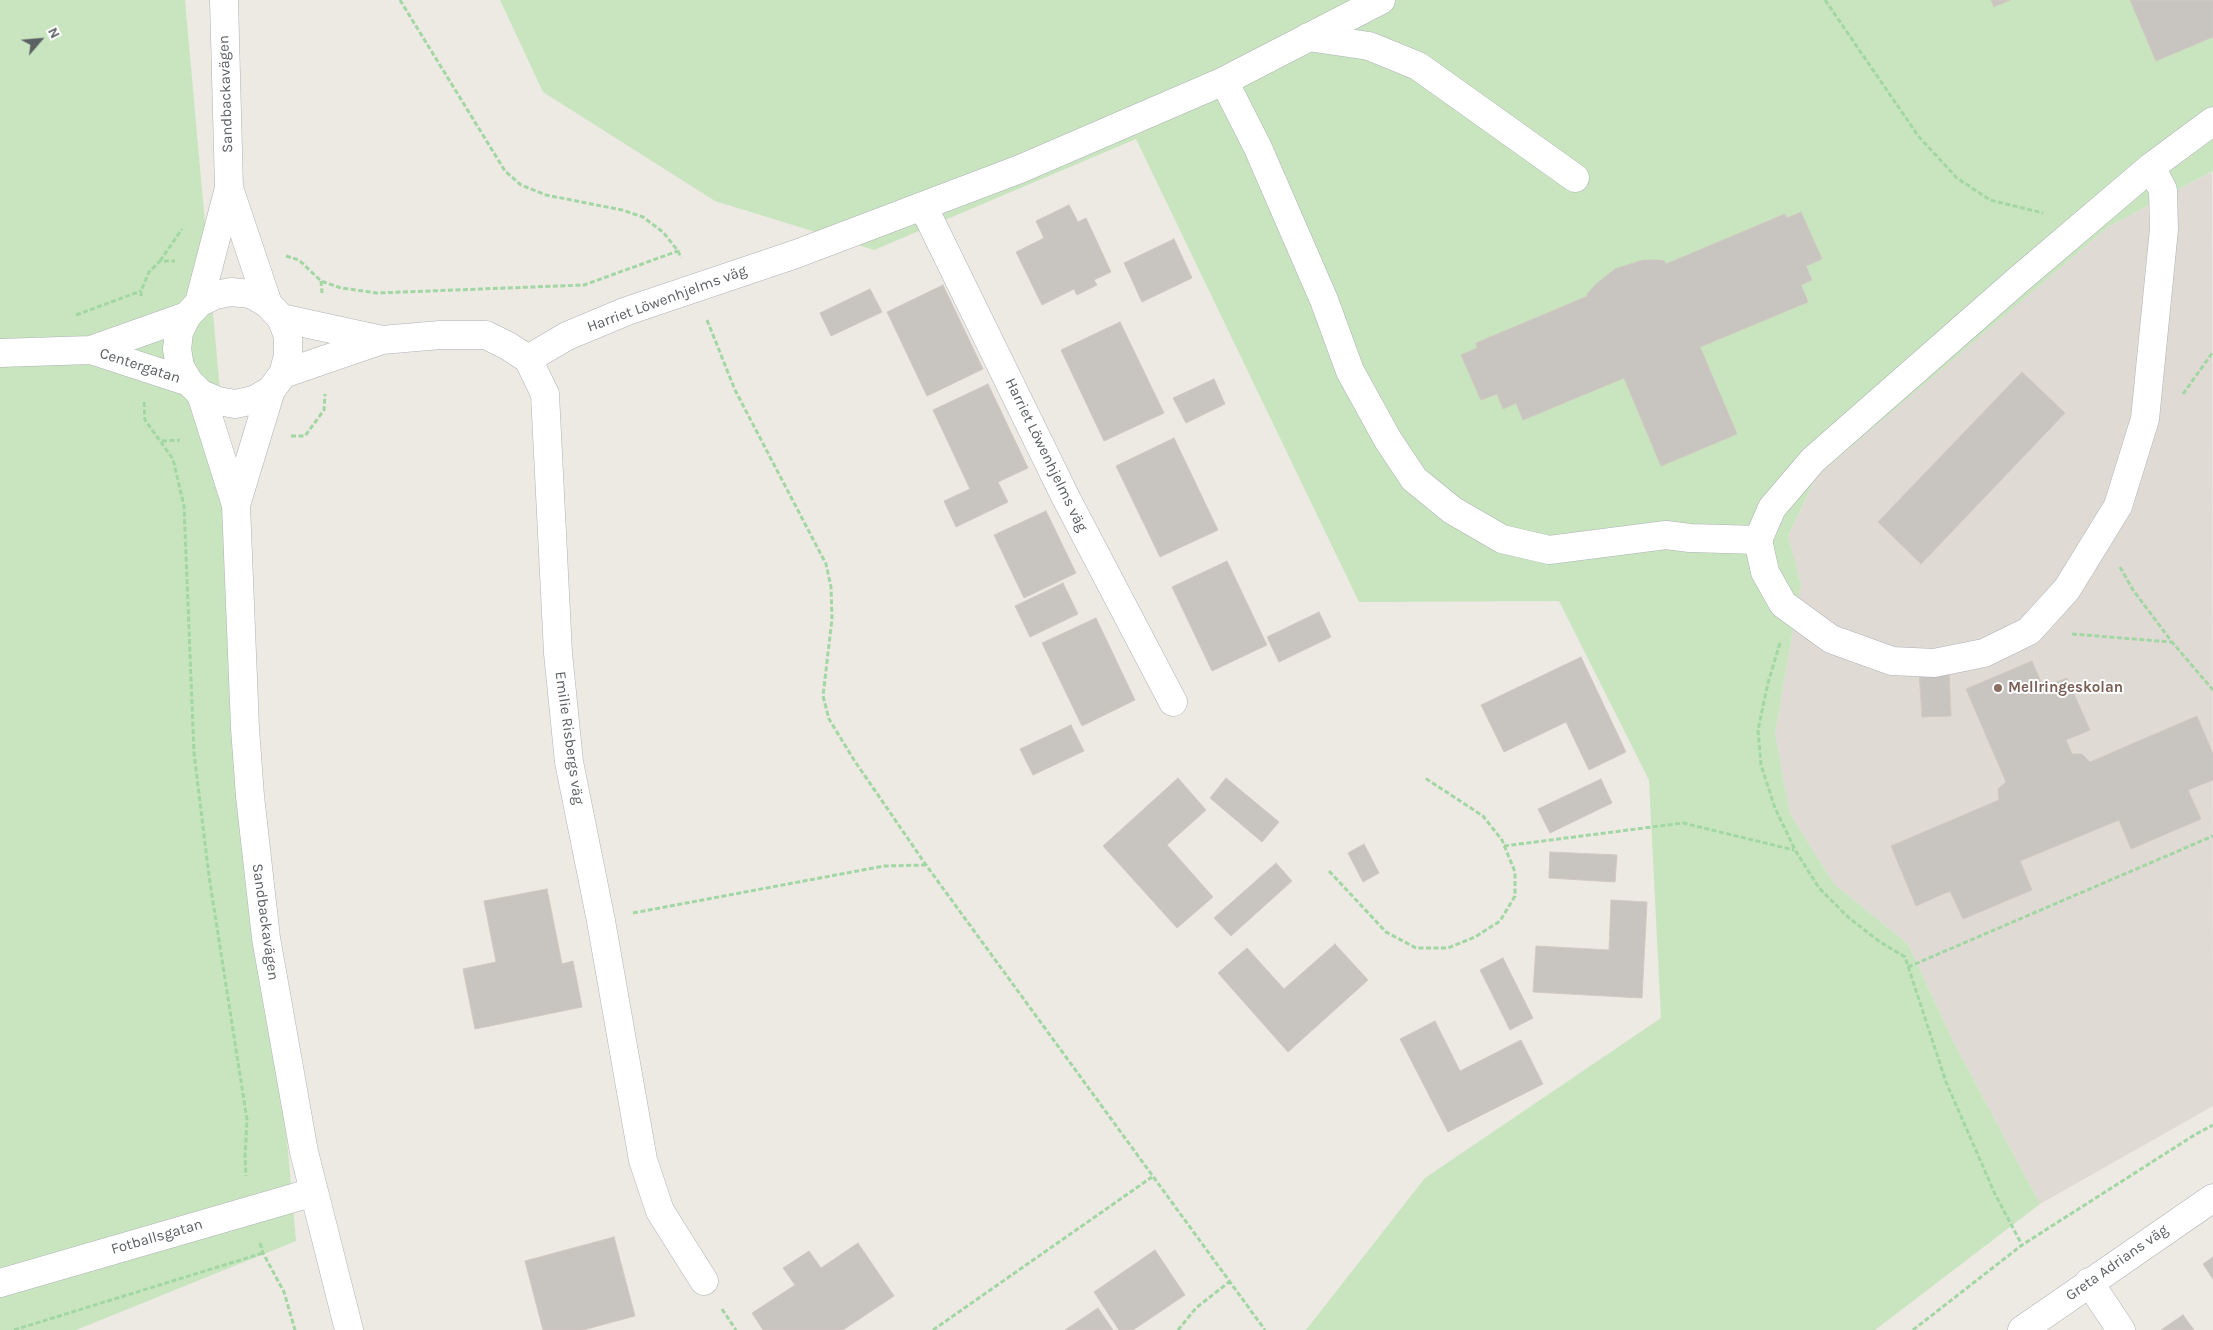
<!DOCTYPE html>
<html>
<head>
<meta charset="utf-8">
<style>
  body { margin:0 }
  #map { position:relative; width:2213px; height:1330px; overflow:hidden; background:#ede9e3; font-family:Karla,sans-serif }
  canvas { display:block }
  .north { position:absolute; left:15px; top:15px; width:50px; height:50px; -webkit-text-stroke:4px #fff; paint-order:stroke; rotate:63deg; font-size:14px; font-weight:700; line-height:20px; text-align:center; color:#5b6063 }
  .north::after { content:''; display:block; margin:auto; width:18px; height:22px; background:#5b6063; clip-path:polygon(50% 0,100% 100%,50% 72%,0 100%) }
</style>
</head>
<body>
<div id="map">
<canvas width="2213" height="1330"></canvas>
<div class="north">N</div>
</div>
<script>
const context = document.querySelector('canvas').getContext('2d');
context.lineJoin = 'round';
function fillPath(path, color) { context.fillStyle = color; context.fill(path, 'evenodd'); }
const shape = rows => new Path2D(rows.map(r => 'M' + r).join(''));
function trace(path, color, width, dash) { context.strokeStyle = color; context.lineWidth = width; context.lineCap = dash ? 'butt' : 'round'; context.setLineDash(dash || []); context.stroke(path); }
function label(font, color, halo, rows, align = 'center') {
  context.font = font + ' Karla,sans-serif'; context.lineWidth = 4; context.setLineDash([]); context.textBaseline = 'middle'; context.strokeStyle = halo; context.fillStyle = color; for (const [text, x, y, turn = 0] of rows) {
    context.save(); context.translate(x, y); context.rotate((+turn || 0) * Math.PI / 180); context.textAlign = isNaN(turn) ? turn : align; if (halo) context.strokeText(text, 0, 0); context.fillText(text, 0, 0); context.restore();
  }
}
fillPath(shape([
  [2212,172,2213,1106,2040,1204,1952,1039,1908,944,1835,885,1790,814,1775,734,1801,584,1788,536,1816,477,2108,227]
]), '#e0dad4');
fillPath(shape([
  [0,0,185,0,296,1241,76,1330,0,1330],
  [500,0,2213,0,2213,171,2108,227,1816,477,1788,536,1801,584,1775,734,1790,814,1835,885,1908,944,1952,1039,2040,1204,1875,1330,1306,1330,1425,1178,1661,1018,1649,780,1559,601,1359,602,1136,139,874,250,715,201,543,92]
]), '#c8e5bf');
const building = shape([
  [1991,0,2010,0,1994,7,1991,0],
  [2130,0,2213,0,2213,37,2156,61,2130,0],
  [1069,205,1078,222,1086,218,1111,272,1094,280,1097,285,1077,295,1074,289,1042,305,1016,252,1044,238,1036,221,1069,205],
  [1801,212,1822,259,1806,266,1812,280,1801,285,1808,302,1700,347,1737,434,1661,466,1624,378,1523,420,1516,403,1503,409,1497,394,1481,400,1461,355,1477,348,1476,343,1588,296,1587,294,1596,284,1615,269,1643,260,1659,260,1664,261,1666,264,1785,214,1787,218,1801,212],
  [1174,239,1192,278,1142,302,1124,263,1174,239],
  [943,285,983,369,927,396,887,312,943,285],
  [870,289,882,312,831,336,820,313,870,289],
  [1120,322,1164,413,1104,441,1061,350,1120,322],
  [2022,372,2065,413,1921,564,1878,522,2022,372],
  [1214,379,1225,404,1186,423,1173,398,1214,379],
  [988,384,1028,468,998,482,1008,502,956,527,944,501,970,489,933,410,988,384],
  [1174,438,1218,530,1160,557,1116,466,1174,438],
  [1046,511,1076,573,1024,598,994,535,1046,511],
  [1227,561,1267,645,1212,671,1172,587,1227,561],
  [1063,583,1078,614,1030,637,1015,606,1063,583],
  [1319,612,1331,637,1279,662,1267,637,1319,612],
  [1096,618,1135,700,1082,726,1042,643,1096,618],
  [1581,657,1626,752,1589,770,1566,722,1504,752,1481,705,1581,657],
  [2032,661,2043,687,2067,678,2090,730,2066,740,2072,754,2082,754,2090,762,2197,716,2213,754,2213,780,2188,790,2201,819,2131,849,2119,820,2020,861,2032,890,1963,919,1950,891,1916,906,1891,846,1999,800,1998,789,2006,782,1966,689,2032,661],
  [1949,669,1951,716,1922,717,1919,670,1949,669],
  [1071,725,1084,751,1033,775,1020,749,1071,725],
  [1178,778,1206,810,1167,845,1213,897,1177,928,1103,846,1178,778],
  [1226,778,1279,822,1262,842,1210,798,1226,778],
  [1601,779,1612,803,1550,833,1538,809,1601,779],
  [1364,844,1379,873,1363,882,1348,853,1364,844],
  [1550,852,1617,855,1615,882,1549,878,1550,852],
  [1276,863,1292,881,1231,936,1214,918,1276,863],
  [547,889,562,964,573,961,582,1007,475,1029,463,969,496,962,484,901,547,889],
  [1611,900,1647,902,1642,998,1533,992,1536,946,1609,950,1611,900],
  [1335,944,1368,980,1288,1052,1218,973,1247,948,1284,989,1335,944],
  [1503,958,1533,1018,1510,1030,1480,970,1503,958],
  [1435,1021,1460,1071,1521,1040,1543,1084,1448,1132,1400,1039,1435,1021],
  [614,1237,635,1316,583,1330,543,1330,525,1261,614,1237],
  [858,1243,894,1296,843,1330,763,1330,752,1313,795,1285,783,1268,809,1251,821,1268,858,1243],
  [1155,1250,1185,1295,1133,1330,1119,1330,1094,1292,1155,1250],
  [2213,1257,2213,1279,2203,1264,2213,1257],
  [1098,1308,1113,1330,1065,1330,1098,1308],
  [2183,1315,2194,1330,2161,1330,2183,1315]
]);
fillPath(building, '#c8c4c0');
trace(building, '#d2c9c1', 1);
const minor = shape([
  [1308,37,1369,46,1418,66,1575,178],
  [1224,81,1258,148,1324,300,1350,371,1388,440,1414,479,1452,510,1502,539,1549,550,1666,535,1690,538,1758,540],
  [2151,167,2163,190,2164,229,2145,419,2118,506,2067,589,2029,631,1984,653,1934,663,1892,661,1831,639,1783,604,1765,572,1758,540,1772,508,1813,460,2017,281,2151,167,2213,121],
  [229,188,268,304],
  [923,206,1066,498,1173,702],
  [199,303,215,295,231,292,251,294,268,304,281,318,288,336,288,356,283,374,271,390,254,400,235,404,218,401,201,394,189,382,180,367,177,349,179,332,187,316,199,303,229,188,224,0],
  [281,318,382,340],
  [91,350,189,382],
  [0,353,91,350,187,316],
  [528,359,567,336,627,311,796,254,1020,169,1224,81,1381,0],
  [283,374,382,340,440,335,486,335,508,346,528,359,545,394,558,653,569,762,601,921,643,1160,660,1211,704,1281],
  [201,394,236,505,245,728,250,796,266,938,304,1152,349,1330],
  [236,505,271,390],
  [2089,1282,2121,1330],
  [0,1283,314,1192],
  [2022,1330,2213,1198]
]);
trace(minor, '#aeb2b5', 29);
trace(shape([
  [400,0,505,171,521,185,546,195,622,210,643,217,663,232,678,251,681,258],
  [1825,0,1919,137,1957,178,1990,200,2043,213],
  [286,256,299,260,321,281,341,288,377,293,584,285,678,251],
  [160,261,182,229],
  [321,281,322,293],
  [141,296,141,291,149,272,160,261,175,261],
  [76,315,141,291],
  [707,320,735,390,826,564,831,587,832,619,823,696,829,719,854,760,926,865,1265,1330],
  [2183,394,2213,352],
  [144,402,145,420,173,459,184,506,194,753,209,876,247,1120,245,1157,246,1176],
  [291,436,305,436,324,410,325,394],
  [162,441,180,440],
  [2120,567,2133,590,2172,642,2213,690],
  [2072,634,2171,642],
  [1780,643,1768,683,1758,730,1761,765,1775,808,1795,850,1819,888,1848,917,1880,942,1905,957,1946,1082,1995,1194,2022,1245],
  [1504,846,1683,823,1794,850],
  [1329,871,1386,932,1416,948,1448,948,1475,937,1500,921,1515,896,1515,872,1502,840,1483,816,1425,778],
  [633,913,884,866,925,865],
  [1908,967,2213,836],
  [260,1243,263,1253,284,1292,295,1330],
  [722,1309,736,1330],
  [14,1330,263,1253],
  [933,1330,1152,1177],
  [1178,1330,1196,1308,1229,1282],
  [1913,1330,2022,1245,2196,1134,2213,1125]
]), '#a2d7a4', 3, [5, 2.5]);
trace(minor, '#fff', 28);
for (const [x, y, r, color] of [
  [1998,688,5,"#8d6e63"]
]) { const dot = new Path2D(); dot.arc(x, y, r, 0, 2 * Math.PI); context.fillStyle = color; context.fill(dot); trace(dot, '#fff', 2); }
label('15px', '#5b6063', '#fff', [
  ["Sandbackavägen",226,94,-92],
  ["Harriet Löwenhjelms väg",667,299,-20],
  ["Centergatan",140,366,18],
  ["Harriet Löwenhjelms väg",1046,455,64],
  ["Emilie Risbergs väg",569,738,82],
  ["Sandbackavägen",265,922,82],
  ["Fotballsgatan",157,1237,-16],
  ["Greta Adrians väg",2117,1263,-35]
]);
label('bold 15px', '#785e54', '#fff', [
  ["Mellringeskolan",2008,688]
], 'left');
</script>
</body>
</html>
